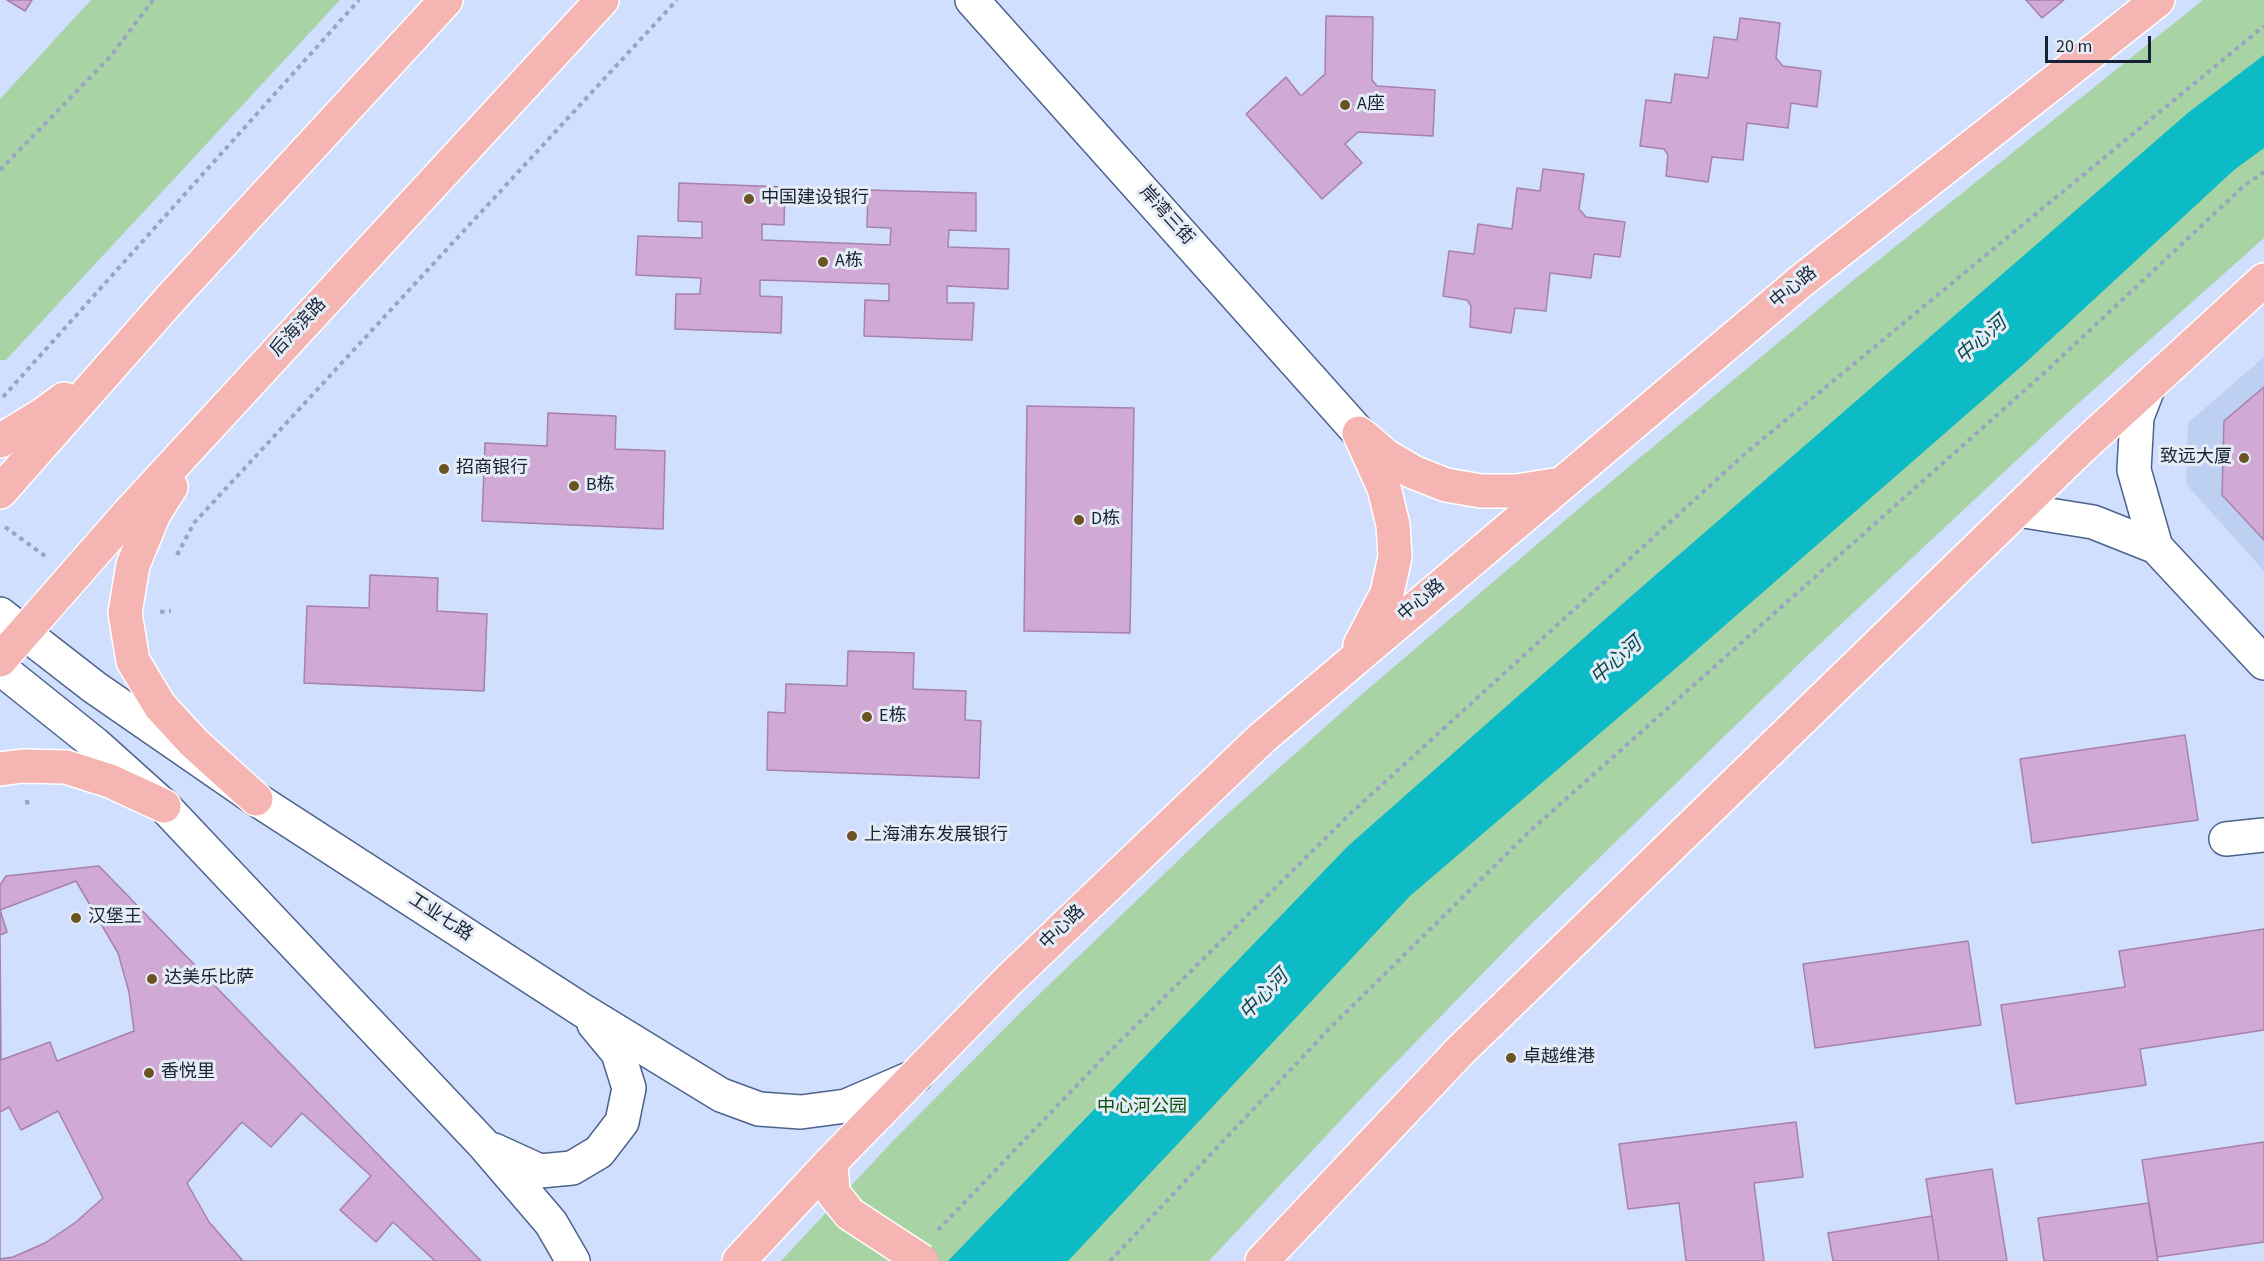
<!DOCTYPE html>
<html>
<head>
<meta charset="utf-8">
<style>
  body { margin:0 }
  #map { position:relative; width:2264px; height:1261px; overflow:hidden; background:#cfdffd; font-family:"Source Sans 3",sans-serif }
  canvas { display:block }
  .scale { position:absolute; left:2045px; top:36px; width:106px; height:27px; box-sizing:border-box; border:3px solid #192234; border-top:0; padding-left:8px; font-size:18px; line-height:21px; white-space:nowrap; color:#192234; -webkit-text-stroke:4px #e6ecf6; paint-order:stroke }
</style>
</head>
<body>
<div id="map">
<canvas width="2264" height="1261"></canvas>
<div class="scale">20 m</div>
</div>
<script>
const context = document.querySelector('canvas').getContext('2d');
context.lineJoin = 'round';
function fillPath(path, color) { context.fillStyle = color; context.fill(path, 'evenodd'); }
const shape = rows => new Path2D(rows.map(r => 'M' + r).join(''));
function trace(path, color, width, dash) { context.strokeStyle = color; context.lineWidth = width; context.lineCap = dash ? 'butt' : 'round'; context.setLineDash(dash || []); context.stroke(path); }
function label(font, color, halo, rows, align = 'center') {
  context.font = font + ' "Source Sans 3","Noto Sans SC",sans-serif'; context.lineWidth = 6; context.setLineDash([]); context.textBaseline = 'middle'; context.strokeStyle = halo; context.fillStyle = color; for (const [text, x, y, turn = 0] of rows) {
    context.save(); context.translate(x, y); context.rotate((+turn || 0) * Math.PI / 180); context.textAlign = isNaN(turn) ? turn : align; if (halo) context.strokeText(text, 0, 0); context.fillText(text, 0, 0); context.restore();
  }
}
fillPath(shape([
  [2264,357,2264,571,2186,484,2188,423]
]), '#bed0f1');
fillPath(shape([
  [91,0,340,0,6,360,0,360,0,99],
  [2203,0,2264,0,2264,238,2063,417,1808,655,1522,933,1370,1089,1209,1261,781,1261,890,1144,1025,1008,1214,826,1361,695,1589,500,1845,287]
]), '#a8d3a4');
fillPath(shape([
  [2264,55,2264,148,2234,170,2023,365,1675,669,1410,896,1068,1261,948,1261,1348,846,1636,592,2189,112]
]), '#0cbbc6');
const building = shape([
  [7,0,32,0,25,11,7,0],
  [2026,0,2064,0,2042,18,2026,0],
  [1326,16,1373,17,1372,80,1377,86,1435,90,1433,136,1358,132,1345,144,1362,163,1322,199,1246,114,1286,77,1301,96,1325,74,1326,16],
  [1740,18,1780,23,1776,58,1783,66,1821,71,1817,107,1791,103,1788,128,1747,123,1743,160,1712,157,1708,182,1666,176,1668,155,1664,149,1640,146,1646,100,1671,103,1675,74,1708,78,1714,37,1737,40,1740,18],
  [1543,169,1584,174,1579,209,1586,217,1625,222,1620,257,1594,254,1591,278,1550,273,1546,311,1515,308,1511,333,1470,327,1471,306,1467,300,1443,296,1449,251,1474,254,1478,224,1512,229,1517,188,1540,191,1543,169],
  [679,183,785,187,784,225,762,224,762,240,890,245,891,228,867,227,868,190,976,193,976,231,949,230,948,247,1009,249,1008,289,947,286,947,303,974,303,972,340,864,336,865,300,889,301,889,284,760,280,760,296,782,297,781,333,675,329,676,294,700,294,701,278,636,275,638,236,702,238,702,222,678,221,679,183],
  [2264,387,2264,540,2222,495,2224,421,2264,387],
  [1027,406,1134,408,1130,633,1024,631,1027,406],
  [548,413,616,416,615,449,665,451,663,529,482,521,485,443,547,446,548,413],
  [370,575,438,578,437,611,487,614,484,691,304,683,307,606,369,608,370,575],
  [848,651,914,653,913,689,966,691,965,720,981,721,979,778,767,770,768,712,785,713,786,684,847,686,848,651],
  [2185,735,2198,820,2032,843,2020,759,2185,735],
  [99,866,481,1261,0,1261,0,885,6,876,99,866],
  [76,881,118,953,129,992,134,1031,57,1061,50,1042,1,1060,0,935,7,932,0,910,76,881],
  [2264,929,2264,1030,2140,1049,2146,1085,2016,1104,2001,1005,2125,987,2119,951,2264,929],
  [1968,941,1981,1025,1815,1048,1803,964,1968,941],
  [9,1107,21,1130,58,1111,103,1198,76,1222,45,1243,13,1257,0,1259,0,1112,9,1107],
  [302,1113,371,1176,340,1210,376,1242,393,1222,435,1261,243,1261,209,1222,187,1183,242,1122,271,1147,302,1113],
  [1796,1122,1803,1177,1754,1183,1764,1261,1686,1261,1679,1203,1628,1209,1619,1144,1796,1122],
  [2264,1142,2264,1242,2157,1257,2142,1160,2264,1142],
  [1992,1169,2007,1261,1939,1261,1926,1179,1992,1169],
  [2149,1203,2158,1261,2044,1261,2038,1218,2149,1203],
  [1932,1216,1939,1261,1833,1261,1828,1233,1932,1216]
]);
fillPath(building, '#d0a9d5');
trace(building, '#a681ab', 1.5);
const minor = shape([
  [972,0,1359,433],
  [2149,386,2137,417,2134,470,2156,547],
  [2018,510,2093,522,2156,547,2264,663],
  [0,614,94,687,256,799,582,1010,721,1095,759,1109,801,1112,846,1106,916,1076],
  [0,668,95,744,164,806,485,1146,551,1223,573,1261],
  [2226,839,2264,835],
  [494,1150,540,1171,572,1168,599,1152,622,1122,629,1088,618,1053,594,1024]
]);
const major = shape([
  [1359,433,1384,488,1393,525,1395,557,1387,593,1360,645],
  [1363,436,1386,456,1413,472,1446,485,1481,491,1517,491,1560,484],
  [0,441,42,415,64,399],
  [171,487,154,514,133,565,125,613,133,661,160,706,194,743,256,799],
  [0,492,172,297,446,0],
  [0,660,128,514,602,0],
  [0,769,23,766,66,767,110,781,164,806],
  [831,1162,833,1193,850,1214],
  [739,1261,831,1162,1008,981,1262,738,1800,282,2158,0],
  [1262,1261,1460,1051,2081,448,2264,280]
]);
trace(minor, '#4c628d', 36);
trace(major, '#fff', 36);
trace(shape([
  [0,170,110,57,153,0],
  [3,397,359,0],
  [5,527,45,556],
  [177,555,194,523,677,0],
  [160,612,171,611],
  [27,800,28,809],
  [938,1230,1108,1053,1351,813,1747,452,2264,26],
  [1110,1261,1329,1029,1530,831,2043,374,2245,185,2264,172]
]), '#98a5c0', 4, [4.5, 4.5]);
trace(minor, '#fff', 33);
trace(major, '#f5b5b2', 33);
const majorBridge = shape([
  [850,1214,922,1261]
]);
trace(majorBridge, '#fff', 36, []);
trace(majorBridge, '#f5b5b2', 33);
for (const [x, y, r, color] of [
  [1345,105,6,"#6b5424"],
  [749,199,6,"#6b5424"],
  [823,262,6,"#6b5424"],
  [2244,458,6,"#6b5424"],
  [444,469,6,"#6b5424"],
  [574,486,6,"#6b5424"],
  [1079,520,6,"#6b5424"],
  [867,717,6,"#6b5424"],
  [852,836,6,"#6b5424"],
  [76,918,6,"#6b5424"],
  [152,979,6,"#6b5424"],
  [1511,1058,6,"#6b5424"],
  [149,1073,6,"#6b5424"]
]) { const dot = new Path2D(); dot.arc(x, y, r, 0, 2 * Math.PI); context.fillStyle = color; context.fill(dot); trace(dot, '#e6ecf6', 2); }
label('18px', '#192234', '#e6ecf6', [
  ["A座",1357,105],
  ["中国建设银行",761,199],
  ["A栋",835,262],
  ["致远大厦",2232,458,"right"],
  ["招商银行",456,469],
  ["B栋",586,486],
  ["D栋",1091,520],
  ["E栋",879,717],
  ["上海浦东发展银行",864,836],
  ["汉堡王",88,918],
  ["达美乐比萨",164,979],
  ["卓越维港",1523,1058],
  ["香悦里",161,1073]
], 'left');
label('18px', '#192234', '#e6ecf6', [
  ["岸湾三街",1166,216,48],
  ["中心路",1794,288,-39],
  ["后海滨路",299,328,-47],
  ["中心路",1422,601,-40],
  ["工业七路",440,918,33],
  ["中心路",1063,928,-44]
]);
label('18px', '#085109', '#e6ecf6', [
  ["中心河公园",1142,1108]
]);
label('italic 20px', '#094b4f', '#e6ecf6', [
  ["中心河",1982,341,-41],
  ["中心河",1617,662,-41],
  ["中心河",1265,996,-46]
]);
</script>
</body>
</html>
